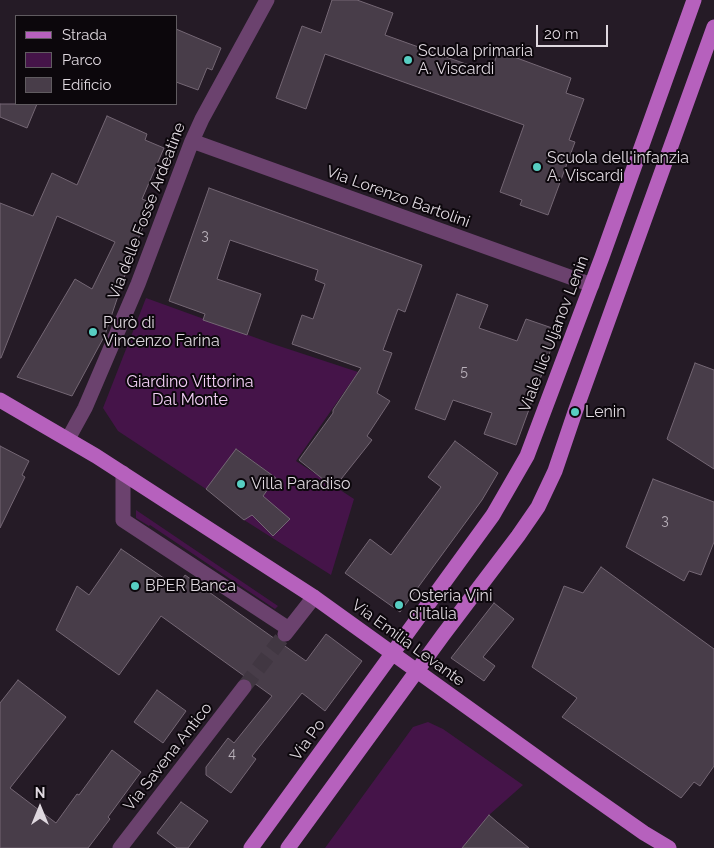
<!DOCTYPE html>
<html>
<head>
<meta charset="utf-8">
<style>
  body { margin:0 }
  #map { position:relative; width:714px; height:848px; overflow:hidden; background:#251b26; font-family:Raleway,sans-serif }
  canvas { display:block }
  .legend { position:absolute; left:15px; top:15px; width:162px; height:90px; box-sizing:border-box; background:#0c070c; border:1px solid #605b60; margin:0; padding:6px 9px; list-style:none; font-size:15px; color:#dfd8df }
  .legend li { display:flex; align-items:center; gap:10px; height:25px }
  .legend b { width:25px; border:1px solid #605b60 }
  .north { position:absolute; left:15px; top:783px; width:50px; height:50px; -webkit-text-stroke:4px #0c070c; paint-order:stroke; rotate:0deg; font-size:14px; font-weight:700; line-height:20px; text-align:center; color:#dfd8df }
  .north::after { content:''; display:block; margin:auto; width:18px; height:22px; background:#dfd8df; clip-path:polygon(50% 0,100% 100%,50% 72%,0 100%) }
  .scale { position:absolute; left:536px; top:25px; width:72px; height:22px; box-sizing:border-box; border:2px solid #dfd8df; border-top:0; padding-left:6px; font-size:15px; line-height:18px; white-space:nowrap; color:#dfd8df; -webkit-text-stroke:4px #0c070c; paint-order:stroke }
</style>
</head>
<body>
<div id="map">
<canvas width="714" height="848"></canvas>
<ul class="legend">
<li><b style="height:6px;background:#b661bd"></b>Strada</li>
<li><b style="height:14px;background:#451449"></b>Parco</li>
<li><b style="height:14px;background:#483d49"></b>Edificio</li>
</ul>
<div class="north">N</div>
<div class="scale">20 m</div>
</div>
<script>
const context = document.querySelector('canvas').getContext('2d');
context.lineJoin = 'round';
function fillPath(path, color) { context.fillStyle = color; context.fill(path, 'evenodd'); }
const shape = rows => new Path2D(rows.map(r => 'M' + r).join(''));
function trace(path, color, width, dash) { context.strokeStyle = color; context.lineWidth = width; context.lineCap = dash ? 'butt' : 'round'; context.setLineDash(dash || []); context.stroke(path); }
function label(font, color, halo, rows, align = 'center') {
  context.font = font + ' Raleway,sans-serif'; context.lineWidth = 4; context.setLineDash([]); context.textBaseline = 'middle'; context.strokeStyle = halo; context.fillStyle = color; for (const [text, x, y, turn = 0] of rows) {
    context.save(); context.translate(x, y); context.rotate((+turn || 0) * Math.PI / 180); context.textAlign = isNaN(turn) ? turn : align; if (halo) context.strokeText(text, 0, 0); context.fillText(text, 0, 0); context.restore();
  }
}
fillPath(shape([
  [146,298,273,344,358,372,296,461,354,499,331,575,244,520,276,478,237,449,206,489,118,431,103,408],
  [136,510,278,606,275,609,150,525,149,526,136,518],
  [428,722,443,729,523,785,489,815,462,848,325,848,413,727]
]), '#451449');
const building = shape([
  [332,0,357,0,393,13,385,35,491,73,498,51,571,78,566,93,584,99,569,140,575,142,548,215,520,205,522,200,500,192,524,125,325,54,306,109,276,98,302,26,321,33,332,0],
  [176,29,221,48,212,70,207,68,198,90,176,82,176,29],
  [0,104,37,104,27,128,0,117,0,104],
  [107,116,147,134,145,140,164,148,142,199,152,203,128,266,105,335,72,396,17,377,75,279,92,289,115,242,57,216,1,358,0,358,0,203,33,216,52,173,77,185,107,116],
  [209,188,422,265,405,312,398,309,383,350,392,353,377,393,390,401,367,436,372,440,334,488,299,460,333,413,333,410,361,368,292,344,302,315,313,319,325,284,315,280,318,270,230,240,217,279,261,294,247,335,203,320,205,314,169,301,209,188],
  [457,294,488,305,479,328,517,341,526,319,558,330,516,445,484,434,492,413,453,400,445,420,415,409,457,294],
  [695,363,714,370,714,469,667,439,695,363],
  [455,441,498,473,482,500,400,612,345,573,370,539,391,555,441,487,428,477,455,441],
  [0,446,29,461,22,475,25,477,0,528,0,446],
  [236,449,276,478,263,496,290,519,273,536,252,515,244,520,206,489,236,449],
  [653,479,714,502,714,542,701,575,689,571,684,581,626,547,653,479],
  [121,549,177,587,185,575,306,661,326,634,362,661,325,711,302,693,252,756,256,759,231,793,206,775,206,767,228,738,234,743,272,696,161,616,119,675,56,630,77,586,89,595,121,549],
  [601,567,714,649,714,766,700,786,694,782,681,798,562,717,577,698,532,667,564,586,583,593,601,567],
  [494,603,514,619,483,657,495,666,484,681,451,658,494,603],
  [18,680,66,717,10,788,56,823,77,794,79,795,112,750,141,772,108,817,110,819,88,848,0,848,0,703,18,680],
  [157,690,186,711,163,743,134,722,157,690],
  [181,802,208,821,188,848,177,848,157,833,181,802],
  [489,815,497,822,529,848,462,848,489,815]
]);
fillPath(building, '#483d49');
trace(building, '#746774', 1);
trace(shape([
  [244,687,285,634]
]), '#413742', 15, [15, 8]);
trace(shape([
  [192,141,592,285],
  [68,439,85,408,138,284,192,141,202,119,267,0],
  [123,473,123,520,289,629],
  [285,634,314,597],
  [120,848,244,687]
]), '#6b426e', 15);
trace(shape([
  [0,400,96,456,314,597,570,781,644,833,669,848],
  [251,848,493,515,527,456,602,257,694,0],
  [288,848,443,635,518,536,538,507,555,471,575,412,714,27]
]), '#b661bd', 15);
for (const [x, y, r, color] of [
  [408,60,5,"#57cec2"],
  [537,167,5,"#57cec2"],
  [93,332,5,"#57cec2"],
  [575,412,5,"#57cec2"],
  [241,484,5,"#57cec2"],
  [135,586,5,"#57cec2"],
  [399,605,5,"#57cec2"]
]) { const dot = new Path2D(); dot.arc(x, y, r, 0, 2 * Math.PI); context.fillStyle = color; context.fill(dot); trace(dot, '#0c070c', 2); }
label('14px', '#b9b1ba', null, [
  ["3",205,236],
  ["5",464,372],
  ["3",665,521],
  ["4",232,754]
]);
label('16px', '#dfd8df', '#0c070c', [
  ["Scuola primaria",418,51],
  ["A. Viscardi",418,69],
  ["Scuola dell'infanzia",547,158],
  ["A. Viscardi",547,176],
  ["Purò di",103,323],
  ["Vincenzo Farina",103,341],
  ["Lenin",585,412],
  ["Villa Paradiso",251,484],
  ["BPER Banca",145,586],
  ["Osteria Vini",409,596],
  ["d'Italia",409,614]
], 'left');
label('16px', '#dfd8df', '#0c070c', [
  ["Via Lorenzo Bartolini",398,197,20],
  ["Via delle Fosse Ardeatine",147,211,-69],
  ["Viale Ilic Uljanov Lenin",554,334,-69],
  ["Via Emilia Levante",408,643,36],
  ["Via Po",308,740,-54],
  ["Via Savena Antico",168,757,-52]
]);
label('16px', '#f4d0f6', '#0c070c', [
  ["Giardino Vittorina",190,382],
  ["Dal Monte",190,400]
]);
</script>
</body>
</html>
